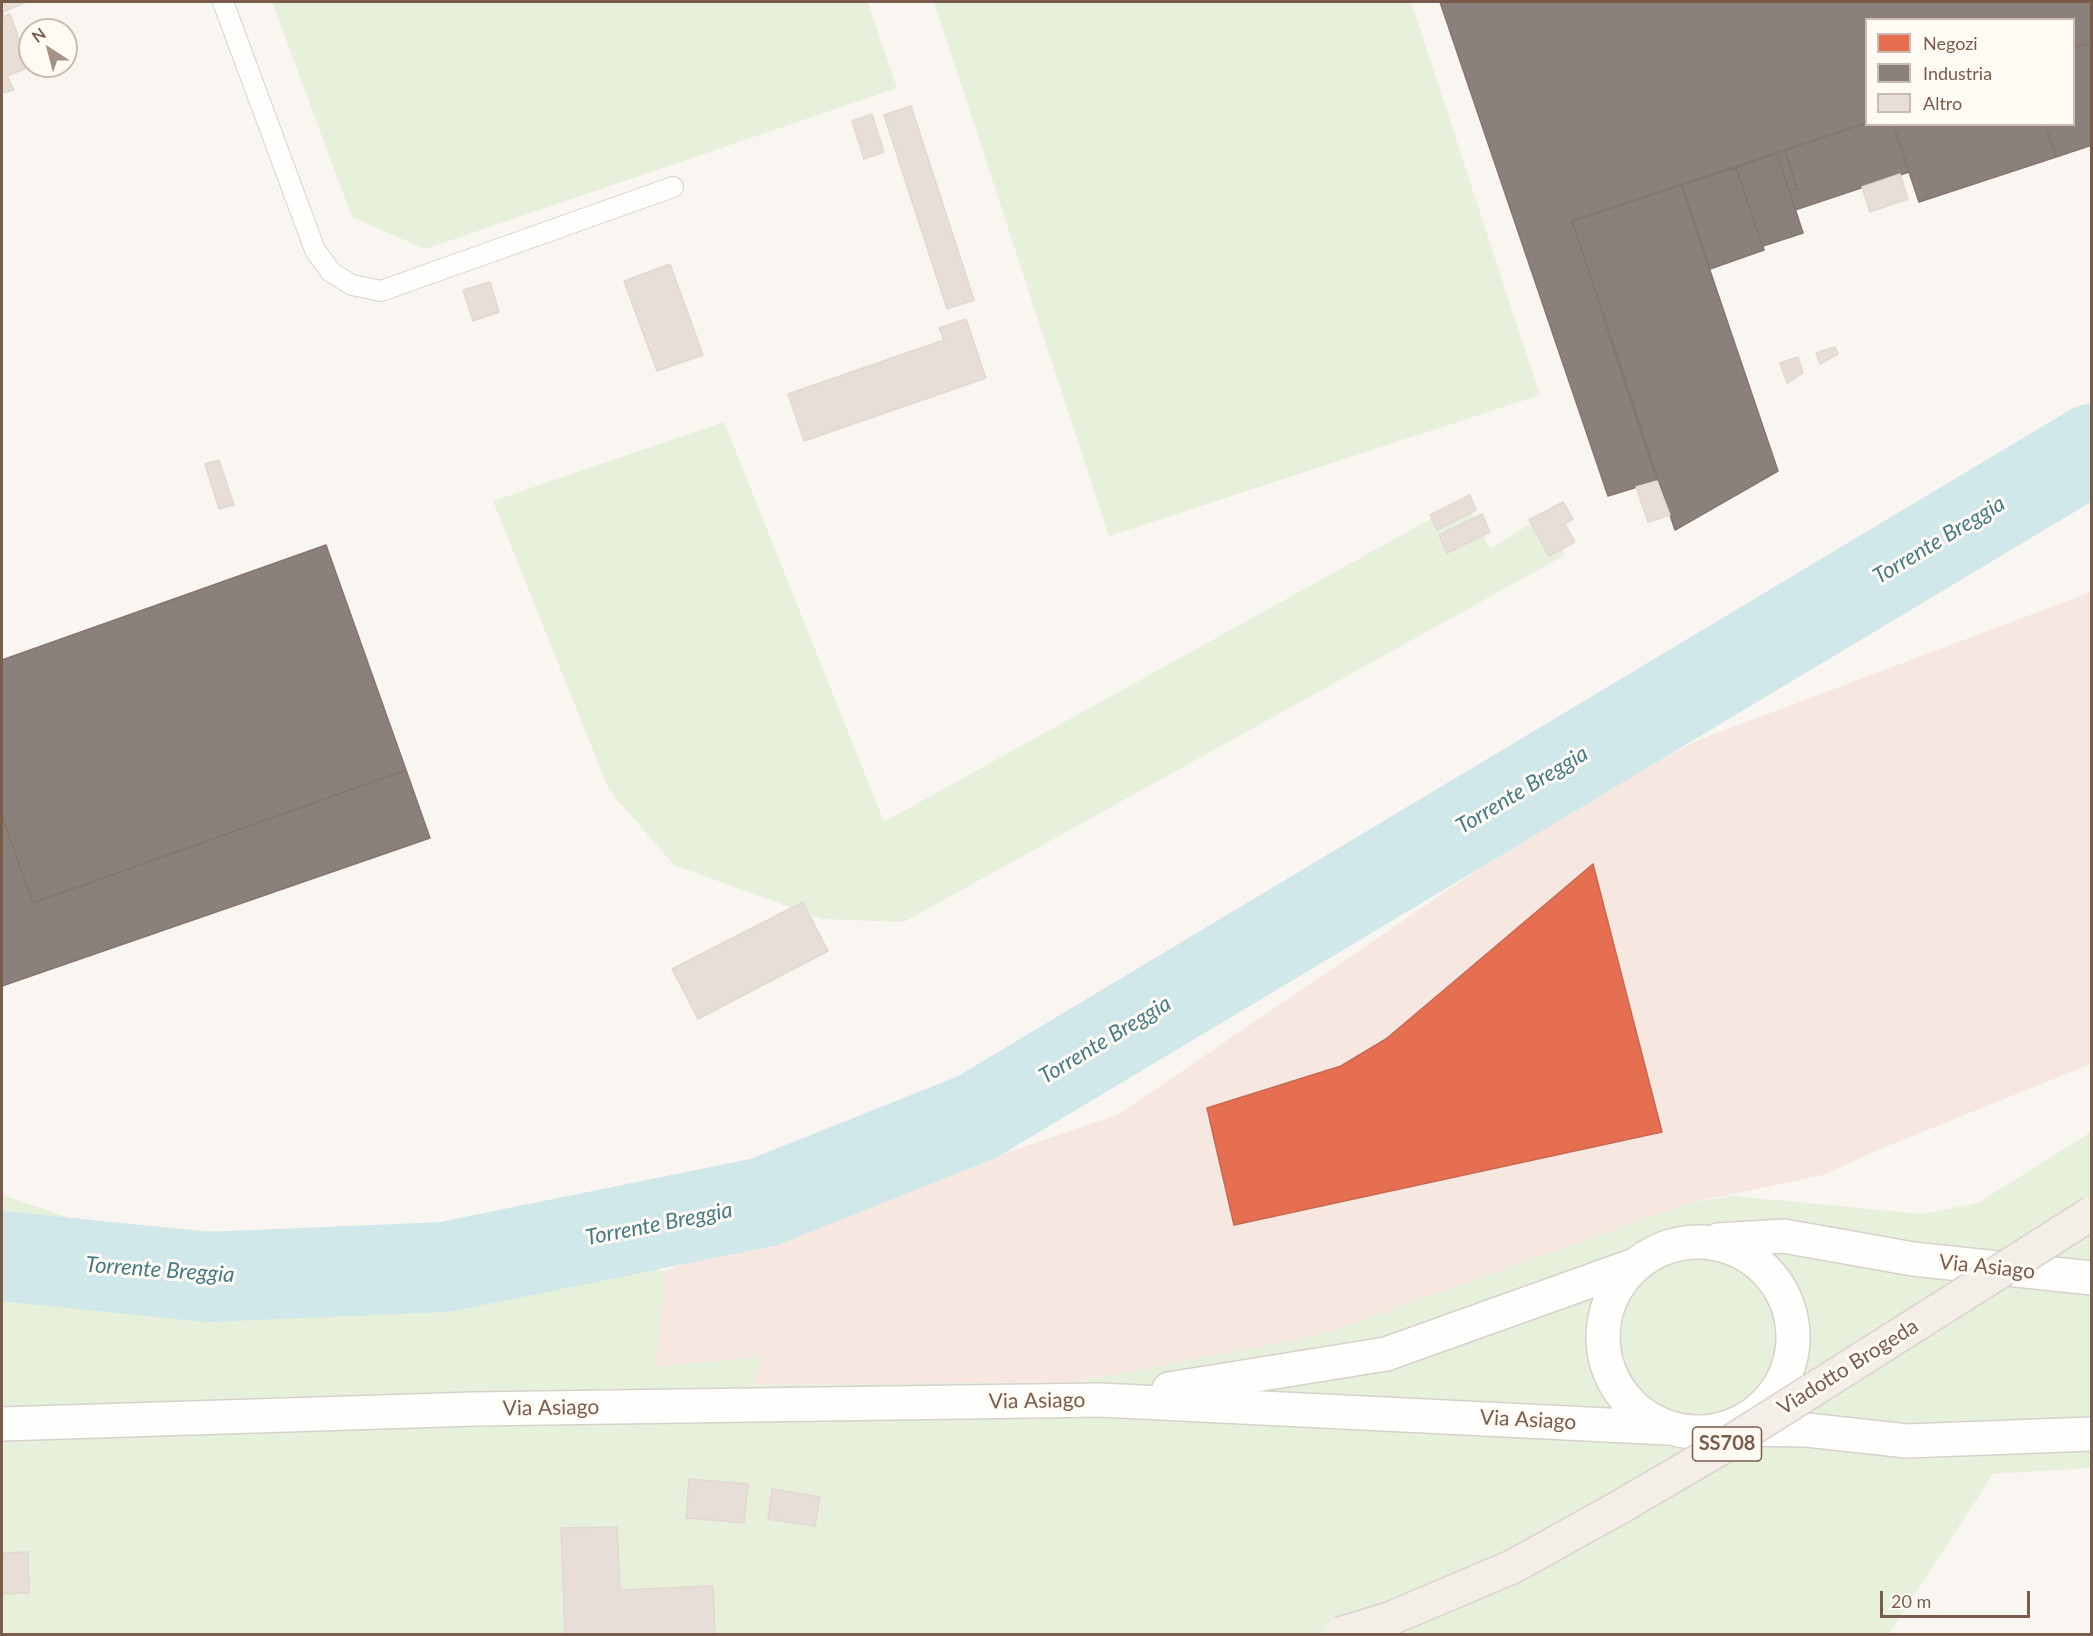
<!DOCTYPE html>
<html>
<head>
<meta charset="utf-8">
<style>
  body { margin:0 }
  #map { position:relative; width:2093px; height:1636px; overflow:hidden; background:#f9f5f0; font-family:Lato,sans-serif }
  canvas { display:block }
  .frame { position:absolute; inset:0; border:3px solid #7a5c4d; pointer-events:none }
  .legend { position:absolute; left:1865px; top:18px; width:210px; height:108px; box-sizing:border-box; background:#fffaf3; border:2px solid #cabbb1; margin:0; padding:8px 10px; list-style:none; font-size:18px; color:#7a5c4d }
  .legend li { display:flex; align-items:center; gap:12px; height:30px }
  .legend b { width:30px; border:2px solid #cabbb1 }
  .north { position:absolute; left:18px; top:18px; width:60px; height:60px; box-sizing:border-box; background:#fffaf3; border:2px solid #cabbb1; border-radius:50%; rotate:324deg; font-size:16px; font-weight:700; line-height:24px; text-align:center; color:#7a5c4d }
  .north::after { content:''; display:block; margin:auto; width:21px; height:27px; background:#a69286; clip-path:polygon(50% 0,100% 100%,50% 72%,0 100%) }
  .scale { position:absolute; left:1880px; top:1591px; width:150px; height:27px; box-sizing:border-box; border:3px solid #7a5c4d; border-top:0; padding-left:8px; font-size:18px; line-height:21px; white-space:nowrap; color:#7a5c4d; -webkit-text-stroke:4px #fffaf3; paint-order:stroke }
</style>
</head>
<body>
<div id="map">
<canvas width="2093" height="1636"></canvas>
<div class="frame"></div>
<ul class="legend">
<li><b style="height:16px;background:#e76f51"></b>Negozi</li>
<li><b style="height:16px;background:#8a817c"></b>Industria</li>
<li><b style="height:16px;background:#e6ded7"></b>Altro</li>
</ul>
<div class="north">N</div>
<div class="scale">20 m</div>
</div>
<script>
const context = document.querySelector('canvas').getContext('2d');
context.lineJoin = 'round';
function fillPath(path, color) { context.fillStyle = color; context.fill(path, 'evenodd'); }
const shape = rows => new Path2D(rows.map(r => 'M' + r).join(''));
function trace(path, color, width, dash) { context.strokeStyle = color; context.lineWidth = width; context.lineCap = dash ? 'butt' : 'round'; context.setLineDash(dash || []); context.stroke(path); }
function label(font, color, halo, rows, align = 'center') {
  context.font = font + ' Lato,sans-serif'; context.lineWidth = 6; context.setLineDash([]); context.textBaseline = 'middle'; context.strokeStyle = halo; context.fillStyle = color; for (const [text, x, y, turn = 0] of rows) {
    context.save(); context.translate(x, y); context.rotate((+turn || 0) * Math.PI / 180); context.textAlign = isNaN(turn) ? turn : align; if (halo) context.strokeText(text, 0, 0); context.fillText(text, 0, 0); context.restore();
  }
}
fillPath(shape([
  [2091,592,2091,1064,1885,1147,1823,1175,1690,1203,1320,1335,1075,1382,752,1385,762,1357,656,1366,665,1271,1119,1114,1567,809,1696,741]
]), '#f6e8e1');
fillPath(shape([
  [272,2,868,2,897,88,425,249,352,217],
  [934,2,1411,2,1540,395,1109,536],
  [724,422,884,822,1465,500,1490,549,1546,514,1565,555,904,922,823,919,674,865,609,790,493,501],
  [2091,1132,2091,1468,1993,1474,1889,1634,2,1634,2,1195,73,1219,665,1271,656,1366,763,1357,752,1385,1075,1382,1320,1335,1690,1203,1733,1196,1923,1214,1978,1203]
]), '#e7f0db');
const shops = shape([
  [1593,864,1662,1132,1234,1225,1207,1108,1341,1066,1386,1039,1593,864]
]);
fillPath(shops, '#e76f51');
trace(shops, '#c66950', 1.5);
const industry = shape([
  [1440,2,2092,2,2092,42,2074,48,2074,20,1866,20,1866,123,1572,221,1657,481,1608,496,1440,2],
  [2092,42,2092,145,2056,157,2045,124,2074,124,2074,48,2092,42],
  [1866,123,1893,124,1909,172,1795,210,1789,191,1797,189,1785,150,1866,123],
  [1893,124,2045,124,2056,157,1919,202,1893,124],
  [1785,150,1797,189,1789,191,1777,153,1785,150],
  [1777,153,1803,233,1763,246,1736,168,1777,153],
  [1736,168,1764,250,1710,269,1682,185,1736,168],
  [1681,185,1778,471,1675,530,1572,221,1681,185],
  [326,545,406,770,33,903,2,816,2,660,326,545],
  [406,770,430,838,2,986,2,816,33,903,406,770]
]);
fillPath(industry, '#8a817c');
trace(industry, '#85766e', 1.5);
trace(shape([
  [2,1256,207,1277,444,1267,764,1202,977,1117,2092,449]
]), '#d0e8ea', 90);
const building = shape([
  [2,2,26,2,3,12,3,17,10,14,29,67,7,76,14,90,2,93,2,2],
  [911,106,974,300,947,309,884,115,911,106],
  [872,114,884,152,864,159,852,121,872,114],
  [1900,174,1908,199,1870,212,1862,187,1900,174],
  [670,264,703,355,657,371,624,281,670,264],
  [490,282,499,312,473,321,463,290,490,282],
  [966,319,986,378,804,441,788,394,944,340,939,328,966,319],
  [1835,347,1838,354,1820,364,1816,353,1835,347],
  [1798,357,1803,373,1787,383,1780,363,1798,357],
  [219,460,234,505,219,509,205,464,219,460],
  [1657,481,1670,515,1648,522,1636,487,1657,481],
  [1470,495,1476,510,1437,530,1430,515,1470,495],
  [1563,502,1573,519,1565,524,1575,542,1549,556,1529,520,1563,502],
  [1482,514,1490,532,1447,553,1439,535,1482,514],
  [803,902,828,951,698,1019,672,969,803,902],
  [689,1479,748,1484,744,1523,686,1518,689,1479],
  [772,1489,820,1497,815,1526,768,1519,772,1489],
  [617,1527,620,1590,713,1586,715,1634,565,1634,561,1528,617,1527],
  [28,1552,29,1593,2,1594,2,1553,28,1552]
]);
fillPath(building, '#e6ded7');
trace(building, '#e2d8d2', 1.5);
const service = shape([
  [223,2,315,250,331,272,352,285,381,291,673,187]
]);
const tertiary = shape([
  [1718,1240,1784,1236,1913,1259,2092,1278],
  '1603 1337a95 95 0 1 1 190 0a95 95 0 1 1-190 0Z',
  [1169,1389,1386,1354,1635,1265],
  [2,1424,475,1409,1100,1400,1668,1428],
  [1735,1429,1807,1430,1907,1441,2092,1434]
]);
trace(service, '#d7d1cb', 22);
trace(tertiary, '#d7d1cb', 36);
trace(service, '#fefefd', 20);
trace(tertiary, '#fefefd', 33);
const primaryBridge = shape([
  [1340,1634,1389,1619,1512,1567,1620,1507,1721,1448,2092,1213]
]);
trace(primaryBridge, '#dad1cc', 36, []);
trace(primaryBridge, '#f3eee8', 33);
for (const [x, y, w] of [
  [1727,1444,69]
]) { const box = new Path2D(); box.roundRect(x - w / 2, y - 17, w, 34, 4.5); context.fillStyle = '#fffaf3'; context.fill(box); trace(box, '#7a5c4d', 1.5); }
label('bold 20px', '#7a5c4d', null, [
  ["SS708",1727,1444]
]);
label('21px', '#7a5c4d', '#fffaf3', [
  ["Via Asiago",1987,1267,6],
  ["Viadotto Brogeda",1848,1367,-32],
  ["Via Asiago",1037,1401,-1],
  ["Via Asiago",551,1408,-1],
  ["Via Asiago",1528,1420,3]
]);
label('italic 22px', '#437c86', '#fffaf3', [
  ["Torrente Breggia",1939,540,-31],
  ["Torrente Breggia",1522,790,-31],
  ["Torrente Breggia",1105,1040,-31],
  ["Torrente Breggia",659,1224,-11],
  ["Torrente Breggia",160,1270,4]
]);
</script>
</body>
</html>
